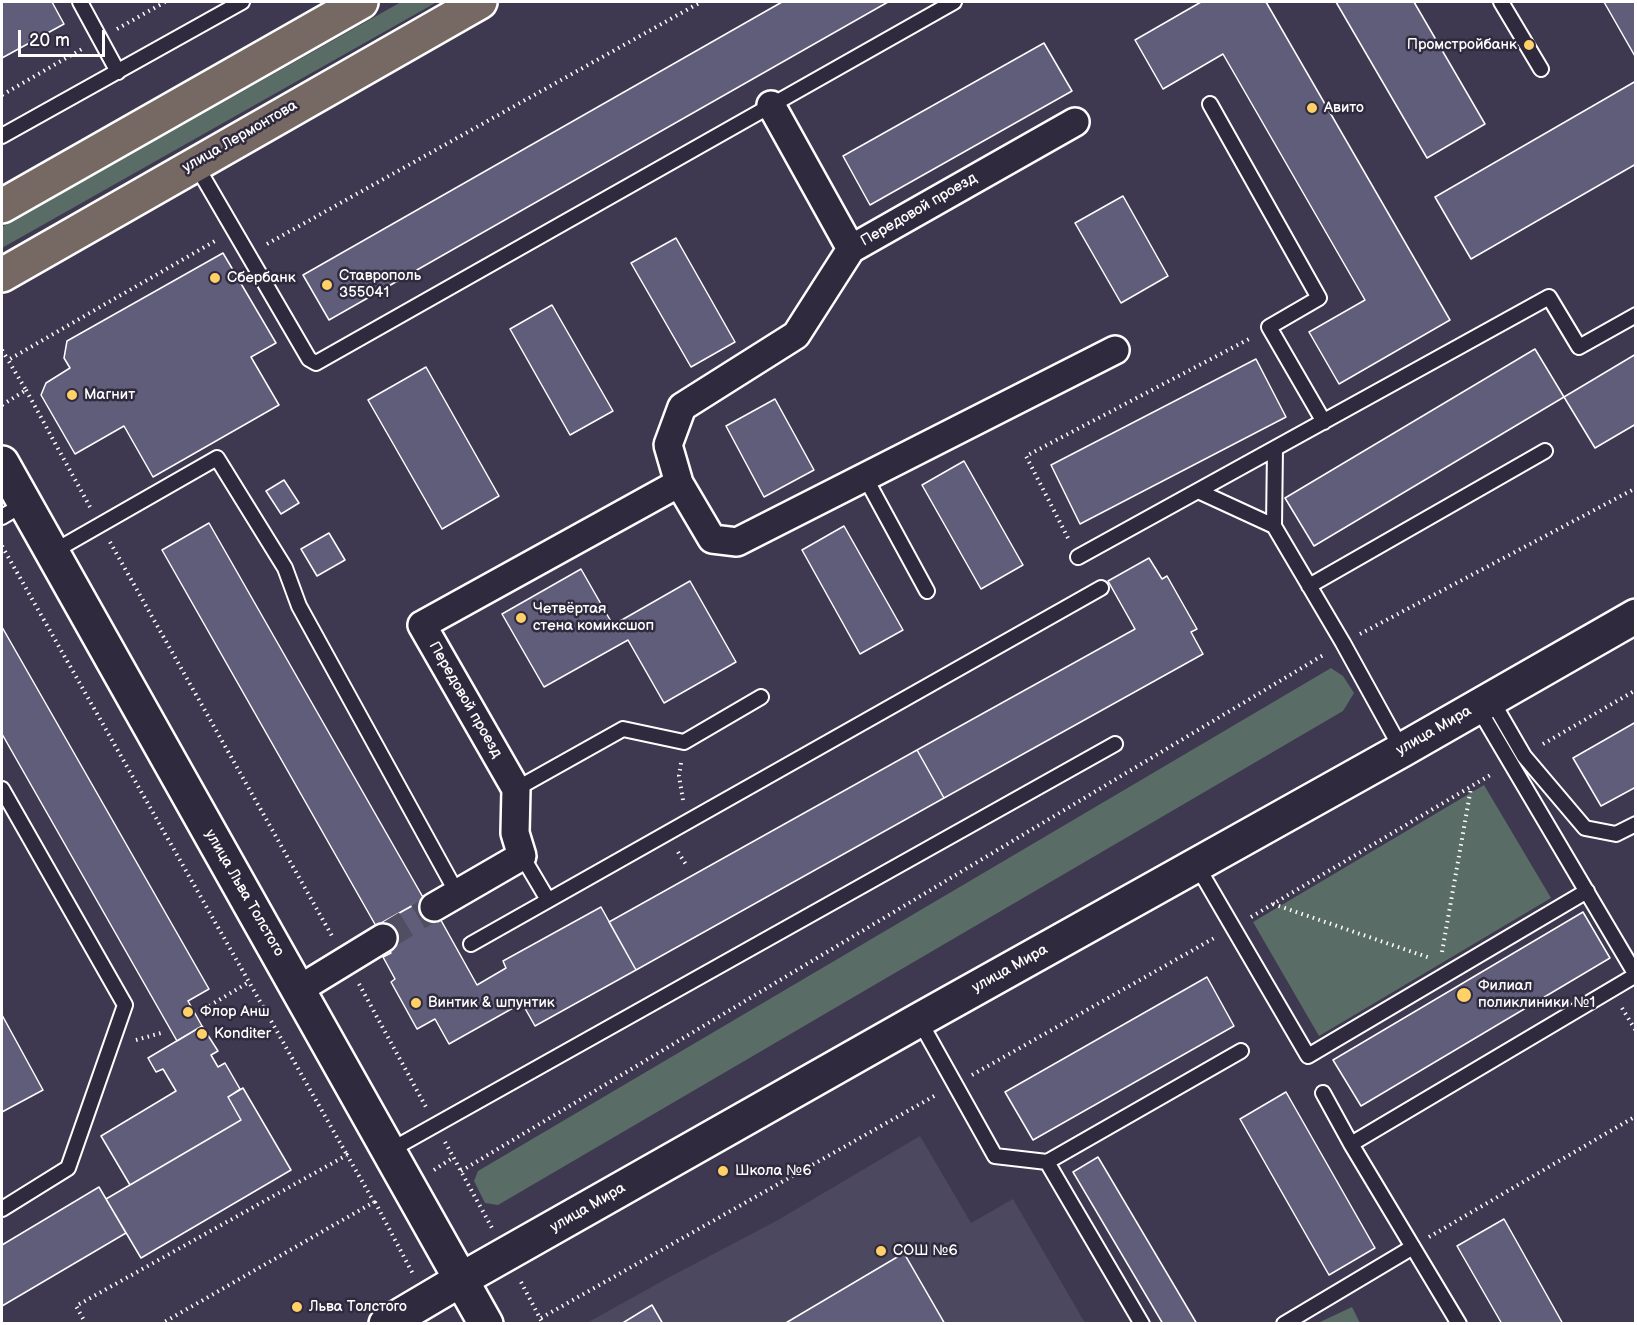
<!DOCTYPE html>
<html>
<head>
<meta charset="utf-8">
<style>
  body { margin:0 }
  #map { position:relative; width:1637px; height:1325px; overflow:hidden; background:#3e3950; font-family:"Balsamiq Sans",sans-serif }
  canvas { display:block }
  .frame { position:absolute; inset:0; border:3px solid #fff; pointer-events:none }
  .scale { position:absolute; left:18px; top:30px; width:87px; height:27px; box-sizing:border-box; border:3px solid #fff; border-top:0; padding-left:8px; font-size:18px; line-height:21px; white-space:nowrap; color:#fff; -webkit-text-stroke:4px #2f2a3d; paint-order:stroke }
</style>
</head>
<body>
<div id="map">
<canvas width="1637" height="1325"></canvas>
<div class="frame"></div>
<div class="scale">20 m</div>
</div>
<script>
const context = document.querySelector('canvas').getContext('2d');
context.lineJoin = 'round';
function fillPath(path, color) { context.fillStyle = color; context.fill(path, 'evenodd'); }
const shape = rows => new Path2D(rows.map(r => 'M' + r).join(''));
function trace(path, color, width, dash) { context.strokeStyle = color; context.lineWidth = width; context.lineCap = dash ? 'butt' : 'round'; context.setLineDash(dash || []); context.stroke(path); }
function label(font, color, halo, rows, align = 'center') {
  context.font = font + ' "Balsamiq Sans",sans-serif'; context.lineWidth = 5; context.setLineDash([]); context.textBaseline = 'middle'; context.strokeStyle = halo; context.fillStyle = color; for (const [text, x, y, turn = 0] of rows) {
    context.save(); context.translate(x, y); context.rotate((+turn || 0) * Math.PI / 180); context.textAlign = isNaN(turn) ? turn : align; if (halo) context.strokeText(text, 0, 0); context.fillText(text, 0, 0); context.restore();
  }
}
fillPath(shape([
  [920,1136,971,1223,1013,1199,1085,1323,585,1324,666,1279,778,1220]
]), '#4c4860');
fillPath(shape([
  [401,2,437,2,2,248,2,227],
  [1331,668,1343,676,1354,693,1343,711,498,1205,485,1203,474,1181,478,1171],
  [1484,785,1551,898,1319,1036,1253,922],
  [1352,1307,1360,1323,1318,1323]
]), '#596c65');
const building = shape([
  [2,2,52,2,64,24,2,58,2,2],
  [782,2,888,2,329,320,303,275,782,2],
  [1201,2,1266,2,1450,320,1339,384,1309,332,1365,300,1223,54,1163,89,1135,40,1201,2],
  [1336,2,1414,2,1485,124,1427,158,1336,2],
  [1604,2,1636,2,1636,58,1604,2],
  [1044,43,1072,91,870,205,843,156,1044,43],
  [1636,81,1636,164,1471,259,1435,197,1636,81],
  [1123,196,1168,276,1121,303,1075,223,1123,196],
  [676,238,735,342,691,367,631,263,676,238],
  [223,253,276,343,251,357,279,405,153,477,124,426,75,454,41,395,46,383,70,368,64,358,67,341,223,253],
  [552,305,613,411,570,435,510,329,552,305],
  [1535,349,1564,397,1314,546,1285,498,1535,349],
  [1636,354,1636,424,1595,448,1564,397,1636,354],
  [1256,359,1286,417,1080,524,1051,465,1256,359],
  [426,367,499,496,442,529,368,400,426,367],
  [775,399,814,470,764,497,726,426,775,399],
  [964,461,1023,565,981,589,922,485,964,461],
  [284,480,299,503,281,514,266,491,284,480],
  [209,523,424,899,376,926,162,550,209,523],
  [844,526,903,630,860,654,802,550,844,526],
  [329,533,345,560,317,576,301,549,329,533],
  [1149,558,1162,579,1167,576,1197,629,1191,632,1203,654,944,798,917,750,1135,629,1108,581,1149,558],
  [581,569,613,625,690,581,736,662,664,703,628,640,544,687,502,614,581,569],
  [2,627,209,989,188,1001,202,1026,177,1041,2,734,2,627],
  [1636,722,1636,787,1601,806,1573,758,1636,722],
  [917,750,944,798,636,970,609,922,917,750],
  [428,897,477,985,506,968,503,961,601,907,636,970,535,1026,522,1003,449,1044,435,1019,417,1029,391,982,395,979,383,957,391,953,376,926,428,897],
  [1583,912,1610,958,1361,1106,1333,1060,1583,912],
  [1207,977,1234,1026,1033,1140,1005,1092,1207,977],
  [2,1015,43,1090,2,1112,2,1015],
  [202,1026,218,1051,211,1055,218,1067,225,1063,240,1089,228,1097,241,1120,130,1185,101,1136,176,1091,163,1069,156,1072,148,1058,202,1026],
  [243,1088,291,1170,141,1258,106,1199,241,1120,228,1097,243,1088],
  [1286,1092,1375,1248,1329,1275,1240,1119,1286,1092],
  [1098,1157,1197,1324,1163,1324,1073,1172,1098,1157],
  [99,1187,126,1233,2,1306,2,1245,99,1187],
  [1504,1219,1563,1324,1502,1324,1457,1246,1504,1219],
  [904,1253,945,1324,784,1324,904,1253],
  [652,1305,663,1324,621,1324,652,1305]
]);
fillPath(building, '#605d7b');
trace(building, '#fff', 1.5);
trace(shape([
  [383,938,434,907]
]), '#514d62', 27, [27, 14]);
const service = shape([
  [80,2,118,72],
  [1501,2,1541,69],
  [1210,104,1319,298,1269,327,1324,422],
  [2,136,242,2],
  [196,165,309,359,316,363,954,2],
  [865,477,927,591],
  [1198,491,1274,526,1343,643,1402,750],
  [2,517,24,504],
  [1274,526,1275,448],
  [51,553,217,458,285,568,299,606,457,893],
  [1078,557,1549,297,1579,347,1636,315],
  [1309,586,1545,451],
  [1491,699,1524,756,1585,828,1616,834,1636,824],
  [1477,706,1636,975],
  [2,789,125,1005,68,1168,2,1209],
  [516,789,623,729,684,742,761,697],
  [522,856,548,900],
  [1196,864,1308,1056,1587,891],
  [471,944,1101,588],
  [919,1020,995,1156,1047,1162,1142,1324],
  [1323,1093,1351,1144,1459,1324],
  [1351,1144,1636,975],
  [389,1151,1115,744],
  [1047,1162,1241,1051],
  [1284,1324,1413,1247]
]);
const minor = shape([
  [771,105,851,249],
  [679,483,668,445,682,407,796,335,851,249,1075,122],
  [434,907,522,856,515,833,516,789,422,625,679,483,712,539,737,542,1115,350],
  [298,990,383,938]
]);
const tertiary = shape([
  [2,463,486,1324]
]);
const secondary = shape([
  [386,1324,462,1279,919,1020,1402,750,1636,616]
]);
const primary = shape([
  [2,206,361,2],
  [2,275,480,2]
]);
trace(service, '#fff', 18);
trace(minor, '#fff', 32);
trace(tertiary, '#fff', 38);
trace(secondary, '#fff', 38);
trace(primary, '#fff', 38);
trace(shape([
  [117,29,165,2],
  [2,95,82,49],
  [267,244,701,2],
  [2,350,8,360],
  [26,390,90,507],
  [2,405,26,390,8,360,215,241],
  [1068,538,1026,456,1251,338],
  [110,542,332,936],
  [2,546,347,1155],
  [1360,634,1636,488],
  [1543,744,1636,690],
  [681,763,679,776,683,800],
  [678,852,687,866],
  [1273,904,1430,958],
  [1251,917,1492,774],
  [1442,952,1471,788],
  [359,984,426,1107],
  [1622,1008,1636,1031],
  [204,1009,249,982],
  [136,1040,161,1033],
  [972,1075,1216,937],
  [445,1142,492,1228],
  [434,1170,454,1157],
  [461,1171,1325,654],
  [375,1202,413,1274],
  [1429,1237,1636,1116],
  [521,1282,543,1324],
  [541,1318,936,1095],
  [86,1324,76,1306,347,1155,374,1202,161,1324]
]), '#fff', 4, [1.5, 4.5]);
trace(service, '#2f2a3d', 14);
trace(minor, '#2f2a3d', 27);
trace(tertiary, '#2f2a3d', 33);
trace(secondary, '#2f2a3d', 33);
trace(primary, '#766964', 33);
for (const [x, y, r, color] of [
  [1529,45,6,"#ffd166"],
  [1312,108,6,"#ffd166"],
  [215,278,6,"#ffd166"],
  [327,285,6,"#ffd166"],
  [72,395,6,"#ffd166"],
  [521,618,6,"#ffd166"],
  [1464,995,8,"#ffd166"],
  [416,1003,6,"#ffd166"],
  [188,1012,6,"#ffd166"],
  [202,1034,6,"#ffd166"],
  [723,1171,6,"#ffd166"],
  [881,1251,6,"#ffd166"],
  [297,1307,6,"#ffd166"]
]) { const dot = new Path2D(); dot.arc(x, y, r, 0, 2 * Math.PI); context.fillStyle = color; context.fill(dot); trace(dot, '#2f2a3d', 2); }
label('15px', '#fff', '#2f2a3d', [
  ["Промстройбанк",1517,45,"right"],
  ["Авито",1324,108],
  ["Ставрополь",339,276],
  ["355041",339,293],
  ["Сбербанк",227,278],
  ["Магнит",84,395],
  ["Четвёртая",533,609],
  ["стена комиксшоп",533,626],
  ["Филиал",1478,986],
  ["поликлиники №1",1478,1003],
  ["Винтик & шпунтик",428,1003],
  ["Флор Анш",200,1012],
  ["Konditer",214,1034],
  ["Школа №6",735,1171],
  ["СОШ №6",893,1251],
  ["Льва Толстого",309,1307]
], 'left');
label('15px', '#fff', '#2f2a3d', [
  ["улица Лермонтова",240,137,-30],
  ["Передовой проезд",919,210,-30],
  ["Передовой проезд",465,700,60],
  ["улица Мира",1434,731,-30],
  ["улица Льва Толстого",244,893,60],
  ["улица Мира",1010,969,-29],
  ["улица Мира",588,1208,-30]
]);
</script>
</body>
</html>
